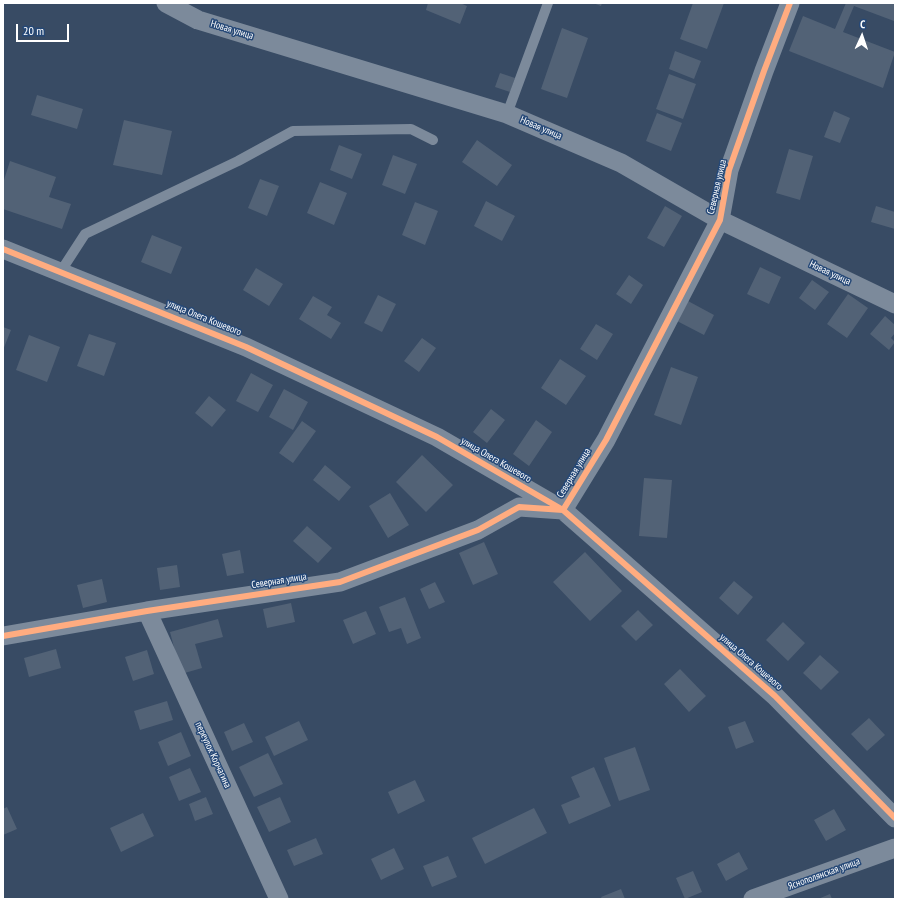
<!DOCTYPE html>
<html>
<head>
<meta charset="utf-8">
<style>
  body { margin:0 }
  #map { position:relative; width:898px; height:902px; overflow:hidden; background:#384b64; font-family:"PT Sans Narrow",sans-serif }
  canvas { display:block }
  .frame { position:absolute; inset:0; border:4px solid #fff; pointer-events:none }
  .north { position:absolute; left:842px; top:16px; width:40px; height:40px; -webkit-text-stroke:3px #254877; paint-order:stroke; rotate:3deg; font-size:11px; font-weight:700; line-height:16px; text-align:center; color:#fff }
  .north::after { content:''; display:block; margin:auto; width:14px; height:18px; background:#fff; clip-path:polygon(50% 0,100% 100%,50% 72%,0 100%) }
  .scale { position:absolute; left:16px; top:24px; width:53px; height:18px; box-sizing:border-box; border:2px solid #fff; border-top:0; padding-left:5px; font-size:12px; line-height:14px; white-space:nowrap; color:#fff; -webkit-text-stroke:3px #254877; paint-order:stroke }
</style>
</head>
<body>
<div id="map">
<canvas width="898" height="902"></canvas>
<div class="frame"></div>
<div class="north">С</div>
<div class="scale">20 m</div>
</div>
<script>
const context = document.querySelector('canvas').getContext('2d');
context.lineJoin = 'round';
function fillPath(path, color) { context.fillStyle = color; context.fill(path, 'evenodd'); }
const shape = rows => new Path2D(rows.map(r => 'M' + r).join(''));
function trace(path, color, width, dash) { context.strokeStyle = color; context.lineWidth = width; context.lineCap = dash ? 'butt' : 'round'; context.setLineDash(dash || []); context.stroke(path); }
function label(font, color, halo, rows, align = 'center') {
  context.font = font + ' "PT Sans Narrow",sans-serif'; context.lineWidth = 3; context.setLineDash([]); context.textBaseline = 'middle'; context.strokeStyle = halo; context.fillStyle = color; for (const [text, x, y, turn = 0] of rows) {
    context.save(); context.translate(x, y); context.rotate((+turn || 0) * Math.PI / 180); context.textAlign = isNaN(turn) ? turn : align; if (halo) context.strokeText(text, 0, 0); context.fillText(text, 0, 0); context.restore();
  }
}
fillPath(shape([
  [428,3,460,3,467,6,460,24,426,10],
  [593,3,602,3,601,6],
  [693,3,724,3,707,49,680,39],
  [846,3,895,3,894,21,854,6,843,32,895,52,883,88,789,51,803,16,835,29],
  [562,28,588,38,567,98,541,89],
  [675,51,701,61,694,79,669,69],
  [500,73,515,78,510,92,495,87],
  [669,74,696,84,683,119,656,109],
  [37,95,83,109,77,129,31,115],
  [834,111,850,118,840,143,824,137],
  [657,113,682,123,671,151,646,141],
  [124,120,172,131,162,175,113,165],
  [477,140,512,165,497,186,462,162],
  [339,145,362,154,352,179,330,170],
  [789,149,813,156,800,200,776,193],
  [393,155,417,164,405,194,382,185],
  [10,161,56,177,49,197,71,204,62,229,3,209,3,183],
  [260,179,279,186,267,216,248,208],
  [320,182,347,193,334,225,307,213],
  [486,201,515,216,502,241,474,226],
  [415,202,438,211,425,245,402,235],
  [665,206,682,216,664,247,647,238],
  [876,206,895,212,895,229,871,222],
  [152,235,182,247,171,274,141,262],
  [760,267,781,277,769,304,747,294],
  [256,268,283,284,269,306,243,290],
  [629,275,643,285,631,304,616,294],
  [812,280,829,292,815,310,799,298],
  [848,294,868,308,847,338,827,324],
  [378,295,396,304,382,332,364,323],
  [313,296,332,307,327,315,341,323,331,339,299,319],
  [688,301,714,315,704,335,677,321],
  [885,316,895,325,895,333,891,338,895,342,889,350,870,334],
  [596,324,613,334,597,360,580,349],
  [3,327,11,330,3,350],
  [89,334,116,343,104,376,77,366],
  [29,335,60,347,47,382,16,370],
  [422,338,436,348,419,372,404,361],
  [560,359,586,376,566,405,541,388],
  [671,367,698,377,681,425,654,415],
  [251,373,273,385,258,412,236,401],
  [284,389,308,402,293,430,269,417],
  [209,396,226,410,212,427,195,413],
  [491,409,505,420,487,443,473,432],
  [536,420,552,432,529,466,513,454],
  [302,421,316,431,293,463,279,453],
  [422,455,453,485,426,512,396,482],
  [325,465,351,487,339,501,313,480],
  [644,478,672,480,667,538,639,536],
  [390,493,409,525,388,538,369,506],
  [307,526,332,548,318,563,293,541],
  [484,542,498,574,473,585,459,553],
  [240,550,244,573,227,576,222,554],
  [585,552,622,591,590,621,553,582],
  [177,565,180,587,160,590,157,568],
  [102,579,107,602,83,608,77,585],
  [734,581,753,597,738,615,719,598],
  [435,582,445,602,429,609,420,589],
  [405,597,421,638,407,644,401,628,389,632,379,607],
  [291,603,295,622,267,628,263,609],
  [638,610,653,625,636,641,621,626],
  [366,611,376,634,353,644,343,620],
  [218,619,223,637,195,644,202,668,181,674,170,632],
  [783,622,805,643,788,661,766,640],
  [56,649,61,668,29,677,24,658],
  [147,650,154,674,133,681,125,657],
  [820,655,839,672,821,690,803,673],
  [680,669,706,696,689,712,664,684],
  [167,701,173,720,140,730,134,711],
  [869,718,885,735,867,751,851,734],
  [299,721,308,740,274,756,265,737],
  [745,721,754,742,736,749,728,727],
  [244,723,253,742,232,751,224,732],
  [181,732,191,756,168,766,158,742],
  [635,747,650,790,619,801,604,758],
  [268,753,283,784,254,797,239,767],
  [594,767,611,806,569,824,561,805,580,797,571,777],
  [190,768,201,792,179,801,169,777],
  [415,780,425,801,398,814,388,792],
  [206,797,213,814,195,821,189,804],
  [280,797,291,822,269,832,257,807],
  [7,807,17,829,3,835,3,809],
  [534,808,547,833,485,864,472,838],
  [834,809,846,830,826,841,814,820],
  [143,813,154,836,121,852,110,828],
  [316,838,323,854,294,866,287,850],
  [394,848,404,869,381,880,371,859],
  [739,852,748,869,726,881,717,864],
  [448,856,457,877,432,887,423,866],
  [693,871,702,892,685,899,676,878],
  [621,889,625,899,602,899,601,897],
  [830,894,832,899,818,899]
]), '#526276');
trace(shape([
  [507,114,548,3],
  [61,271,85,234,238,161,293,131,411,129,433,140]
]), '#7c8a9b', 10);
trace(shape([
  [166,3,198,20,507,114,621,163,720,220,895,304],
  [3,249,246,347,437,437,563,510,775,696,895,818],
  [147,611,279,899],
  [3,636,147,611,340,582,478,530,519,507,563,510,606,440,720,220,729,170,764,71,790,3],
  [753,899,895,848]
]), '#7c8a9b', 19);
trace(shape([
  [3,249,246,347,437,437,563,510,775,696,895,818],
  [3,636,147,611,340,582,478,530,519,507,563,510,606,440,720,220,729,170,764,71,790,3]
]), '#ffac80', 6);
label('10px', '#fff', '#254877', [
  ["Новая улица",232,30,17],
  ["Новая улица",541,128,23],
  ["Северная улица",717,187,-77],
  ["Новая улица",830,273,25],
  ["улица Олега Кошевого",204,318,22],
  ["улица Олега Кошевого",496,460,30],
  ["Северная улица",574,473,-59],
  ["Северная улица",279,581,-9],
  ["улица Олега Кошевого",751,662,41],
  ["переулок Корчагина",213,755,65],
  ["Яснополянская улица",824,874,-20]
]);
</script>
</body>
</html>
